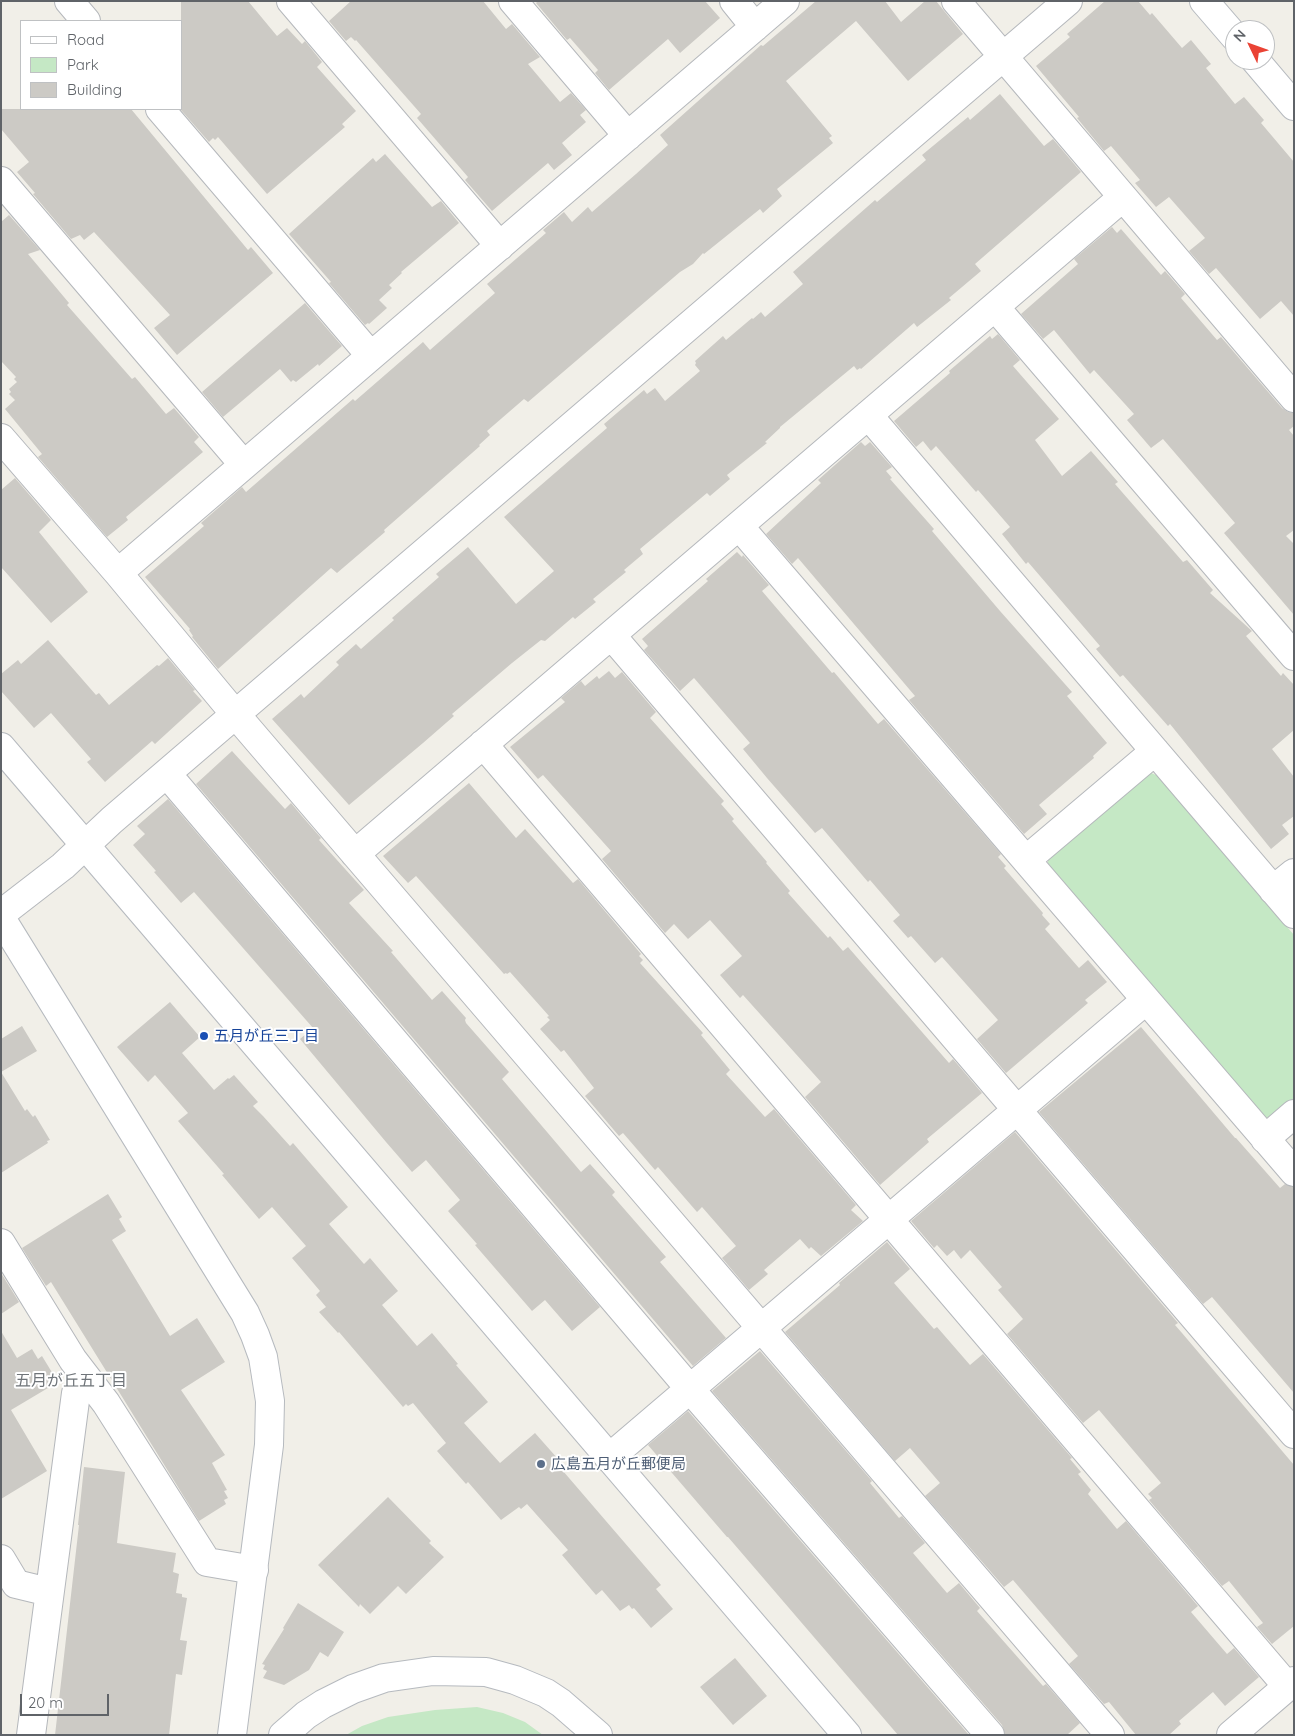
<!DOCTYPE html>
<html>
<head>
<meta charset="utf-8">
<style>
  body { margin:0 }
  #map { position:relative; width:1295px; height:1736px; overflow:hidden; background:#f1efe8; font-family:Quicksand,sans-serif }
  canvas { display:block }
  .frame { position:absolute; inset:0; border:2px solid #5f6368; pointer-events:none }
  .legend { position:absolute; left:20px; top:20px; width:162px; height:90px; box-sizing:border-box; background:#fff; border:1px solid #bfc1c3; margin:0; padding:6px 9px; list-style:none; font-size:15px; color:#5f6368 }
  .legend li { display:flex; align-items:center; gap:10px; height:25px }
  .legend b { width:25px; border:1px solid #bfc1c3 }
  .north { position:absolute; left:1225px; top:20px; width:50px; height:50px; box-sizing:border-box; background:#fff; border:1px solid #bfc1c3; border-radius:50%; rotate:312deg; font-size:14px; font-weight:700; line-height:20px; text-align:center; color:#5f6368 }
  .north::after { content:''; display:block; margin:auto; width:18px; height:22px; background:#ea4335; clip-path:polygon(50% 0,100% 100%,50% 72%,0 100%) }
  .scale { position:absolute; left:20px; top:1694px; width:89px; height:22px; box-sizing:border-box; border:2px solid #5f6368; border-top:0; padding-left:6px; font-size:15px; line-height:18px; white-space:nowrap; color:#5f6368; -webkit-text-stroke:4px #fff; paint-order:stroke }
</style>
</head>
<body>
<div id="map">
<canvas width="1295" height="1736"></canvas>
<div class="frame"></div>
<ul class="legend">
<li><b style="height:6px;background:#fff"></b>Road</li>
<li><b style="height:14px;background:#c5e8c5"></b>Park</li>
<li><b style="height:14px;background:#cccac5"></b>Building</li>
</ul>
<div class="north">N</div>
<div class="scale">20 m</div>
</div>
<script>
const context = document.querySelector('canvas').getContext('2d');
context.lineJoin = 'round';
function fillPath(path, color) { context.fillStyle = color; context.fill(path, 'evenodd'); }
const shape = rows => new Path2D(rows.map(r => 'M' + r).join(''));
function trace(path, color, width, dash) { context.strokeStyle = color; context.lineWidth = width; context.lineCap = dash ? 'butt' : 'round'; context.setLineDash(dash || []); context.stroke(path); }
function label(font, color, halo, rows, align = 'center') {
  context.font = font + ' Quicksand,"Noto Sans JP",sans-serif'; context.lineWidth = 4; context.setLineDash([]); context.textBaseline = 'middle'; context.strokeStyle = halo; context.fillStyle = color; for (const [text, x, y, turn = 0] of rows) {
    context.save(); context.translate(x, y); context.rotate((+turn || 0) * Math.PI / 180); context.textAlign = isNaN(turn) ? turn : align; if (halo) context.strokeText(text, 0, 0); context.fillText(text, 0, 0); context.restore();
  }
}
fillPath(shape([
  [1149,772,1158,776,1294,935,1294,1101,1269,1118,1264,1117,1048,866,1048,857],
  [477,1707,503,1713,525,1722,543,1735,346,1735,362,1726,388,1717,435,1710]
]), '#c5e8c5');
fillPath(shape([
  [181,1,248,1,277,36,287,28,302,44,305,41,322,62,317,67,356,111,342,124,345,127,267,194,218,137,215,140,213,138,209,142,181,110],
  [351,1,483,1,506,29,512,24,540,57,528,64,560,102,571,93,586,110,580,115,586,122,562,143,572,155,554,170,548,163,492,211,465,180,468,177,417,118,421,114,356,40,355,41,351,37,346,41,329,21],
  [538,1,705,1,720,18,680,53,668,39,609,90,595,73,598,70,570,38,567,40,536,3],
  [816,1,885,1,901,22,925,1,936,1,963,34,908,81,856,21,786,81,832,136,829,138,833,143,777,189,782,196,763,213,760,209,704,254,703,253,693,264,680,272,528,402,524,399,487,431,490,435,479,445,480,446,384,530,385,532,337,573,331,568,218,669,192,637,193,636,189,630,190,629,145,577,204,526,201,523,242,487,246,492,353,399,355,401,423,342,430,350,495,293,487,284,546,233,543,230,564,212,572,222,588,207,592,212,636,174,668,145,660,135,761,45,763,46],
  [1105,1,1138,1,1150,15,1152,13,1182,48,1191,40,1211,64,1206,68,1235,104,1244,97,1264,120,1261,123,1294,162,1294,316,1281,301,1260,319,1216,268,1209,274,1189,251,1205,238,1169,197,1156,207,1135,183,1140,180,1111,146,1104,151,1077,118,1079,117,1036,66,1070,37,1067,34],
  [1000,94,1044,146,1053,139,1081,172,975,264,981,271,949,298,951,300,917,327,914,323,861,369,860,368,857,370,854,366,780,427,780,428,765,442,767,443,727,475,730,479,710,496,707,493,640,549,643,554,624,570,626,572,593,599,596,602,575,619,573,617,545,641,541,640,512,663,452,714,454,716,423,743,349,805,272,719,301,694,304,698,339,665,336,662,356,644,361,649,394,620,392,618,439,577,436,574,468,547,516,604,554,571,504,517,607,428,604,424,644,390,647,394,655,388,665,401,700,371,695,365,696,363,695,361,723,336,726,340,752,318,753,319,761,312,765,317,803,284,793,272,875,200,877,202,926,160,922,155,968,117,970,120],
  [1,109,131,109,248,250,251,247,273,273,177,355,154,328,170,315,94,232,84,240,80,235,71,239,33,194,35,193,17,172,29,162,1,129],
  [385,154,432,207,441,201,459,223,401,272,402,273,389,285,392,288,379,300,387,308,369,324,368,323,365,325,329,283,331,282,289,234,373,158,376,162],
  [9,215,40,250,28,254,69,303,67,305,132,379,135,377,166,414,174,408,199,437,194,442,203,452,126,517,128,520,107,537,38,457,42,454,5,409,15,400,9,394,11,392,9,389,17,382,14,379,16,377,1,361,1,222],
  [1112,227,1117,233,1121,229,1161,275,1165,271,1185,294,1181,298,1217,340,1221,337,1282,408,1288,412,1294,413,1294,426,1289,430,1294,436,1294,530,1286,536,1294,544,1294,615,1224,533,1235,523,1163,439,1151,448,1127,420,1134,414,1094,370,1090,374,1054,330,1043,339,1021,314,1078,264,1074,259],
  [305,303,342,346,319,366,318,364,296,382,293,380,291,382,280,369,223,417,202,392],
  [998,334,1020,360,1013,366,1059,419,1035,440,1062,476,1091,451,1118,482,1115,484,1183,562,1187,560,1213,590,1210,593,1252,631,1246,636,1281,676,1283,673,1294,685,1294,730,1272,749,1294,777,1294,816,1282,825,1289,834,1271,849,1170,724,1168,726,1123,675,1120,677,1096,649,1100,646,1028,562,1026,564,1002,534,1010,527,978,490,976,492,936,446,931,451,923,441,916,447,894,421,950,373,949,371,990,336,992,339],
  [861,442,865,446,870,442,892,467,886,471,892,478,890,479,934,529,932,531,1000,611,1072,692,1067,696,1107,743,1093,756,1094,758,1039,805,1047,814,1024,834,909,700,915,696,798,558,792,564,766,534,821,483,818,480],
  [15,478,51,520,39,532,88,592,51,623,1,567,1,490],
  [737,552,742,557,743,555,769,585,762,591,832,673,834,672,878,724,884,719,1001,854,998,857,1006,866,1004,868,1043,913,1042,915,1050,924,1045,929,1079,968,1088,960,1107,982,1085,1000,1088,1003,1006,1073,977,1039,998,1020,942,957,935,963,911,936,908,938,893,921,900,915,870,880,868,882,822,828,815,833,767,778,743,749,750,743,694,678,680,691,644,650,648,646,642,639,708,581,706,579],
  [48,640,96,695,99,693,109,705,157,665,159,666,168,658,195,690,193,691,202,701,155,744,152,741,105,782,87,762,91,759,51,713,34,728,1,691,1,674,18,660,21,664],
  [609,671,615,678,622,672,656,712,650,718,724,801,721,804,734,819,732,821,767,862,766,863,790,891,788,893,828,938,830,936,843,951,848,947,949,1063,953,1059,982,1093,927,1139,929,1142,880,1185,805,1097,821,1082,743,995,740,998,720,975,742,956,710,920,688,939,674,924,665,933,602,859,611,851,543,775,538,779,510,747,565,702,561,698,581,681,585,686,597,676,599,679],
  [232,751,285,809,291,803,301,815,321,838,319,840,364,890,349,903,393,951,391,952,432,1000,442,991,466,1018,465,1020,466,1023,509,1072,502,1079,581,1172,590,1164,615,1192,612,1195,666,1257,660,1262,726,1338,693,1366,196,784],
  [469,783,516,838,525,829,573,883,578,879,641,954,639,956,643,960,640,963,703,1033,701,1035,730,1070,726,1074,765,1117,774,1109,856,1205,851,1210,863,1221,821,1256,811,1247,809,1249,800,1239,764,1270,768,1274,749,1290,722,1258,736,1246,702,1207,697,1212,658,1167,655,1170,623,1133,619,1136,585,1096,594,1088,564,1050,561,1052,540,1029,550,1020,547,1017,549,1016,510,972,507,974,506,973,504,974,416,876,408,883,383,856],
  [168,799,600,1307,572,1331,545,1300,532,1311,475,1245,477,1244,448,1211,460,1200,426,1160,412,1172,386,1142,300,1039,313,1028,194,892,181,903,154,872,156,871,133,845,145,834,137,826],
  [170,1002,200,1037,182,1053,214,1090,228,1078,229,1079,234,1075,258,1102,253,1106,263,1116,290,1146,293,1143,348,1207,329,1224,364,1264,370,1258,398,1291,382,1305,417,1346,432,1333,458,1364,456,1365,488,1402,464,1423,500,1463,535,1433,566,1468,563,1471,661,1585,656,1589,673,1609,651,1628,634,1608,632,1609,629,1605,620,1611,602,1590,596,1595,562,1555,568,1550,527,1504,521,1509,519,1507,501,1520,468,1482,466,1484,437,1451,446,1443,413,1403,408,1406,406,1404,403,1407,339,1332,338,1333,319,1312,326,1307,316,1295,320,1291,292,1258,306,1246,272,1207,259,1219,222,1175,224,1174,178,1121,188,1113,155,1075,148,1082,117,1047],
  [22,1026,37,1051,1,1072,25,1111,27,1109,33,1117,35,1115,50,1140,47,1141,48,1143,1,1173,1,1039],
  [1141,1027,1235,1138,1236,1138,1280,1188,1285,1184,1294,1187,1294,1393,1212,1297,1203,1304,1039,1112],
  [1015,1132,1178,1323,1175,1325,1182,1333,1294,1465,1294,1626,1272,1644,1257,1627,1263,1623,1229,1581,1222,1586,1149,1500,1152,1498,1148,1494,1161,1483,1099,1410,1083,1423,1007,1334,1023,1319,998,1290,1002,1287,970,1250,961,1259,954,1250,947,1256,937,1245,934,1248,911,1221],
  [108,1194,122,1217,119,1219,126,1231,112,1240,170,1336,197,1318,225,1362,181,1390,225,1455,212,1463,227,1490,224,1491,228,1498,224,1500,226,1504,199,1521,51,1282,46,1286,22,1248],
  [887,1242,910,1269,894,1283,934,1329,937,1327,970,1365,983,1354,1072,1458,1070,1459,1081,1472,1078,1474,1091,1490,1088,1494,1117,1529,1126,1521,1198,1606,1191,1612,1227,1654,1234,1648,1259,1677,1225,1706,1213,1692,1179,1721,1181,1724,1169,1735,1136,1735,1109,1702,1104,1704,1069,1664,1078,1656,1013,1580,1004,1587,925,1496,940,1483,910,1448,895,1461,785,1332,840,1285,839,1283],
  [1,1273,19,1302,1,1314],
  [1,1331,17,1358,32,1349,38,1359,42,1356,56,1379,52,1382,53,1385,11,1410,47,1471,1,1499],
  [760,1351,872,1481,870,1483,899,1518,902,1516,925,1543,913,1553,947,1593,959,1583,980,1608,977,1611,1043,1686,1046,1684,1080,1723,1067,1735,1005,1735,1002,1725,712,1391],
  [688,1411,969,1735,898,1735,728,1537,727,1537,648,1445],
  [84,1467,125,1472,117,1543,176,1553,173,1572,179,1574,176,1593,182,1594,182,1597,187,1598,180,1640,187,1641,182,1675,176,1674,169,1735,55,1735,79,1525,78,1525],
  [388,1497,431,1541,429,1543,444,1557,406,1594,398,1586,370,1614,360,1604,359,1607,318,1565],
  [298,1603,344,1632,328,1657,320,1652,309,1670,284,1685,263,1678,267,1671,263,1669,265,1665,262,1664,284,1629,283,1628],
  [735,1658,767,1696,733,1725,700,1687]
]), '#cccac5');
const street = shape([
  [69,1,86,21],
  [291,1,500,246],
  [513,1,628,136],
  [734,1,755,27],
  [956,1,1294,398],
  [160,109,371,356],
  [1,181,244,465],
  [995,307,1294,656],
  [868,415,1294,914],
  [1,438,118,573,225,702,1110,1735],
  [739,526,1294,1172],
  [118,573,785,1],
  [611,635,1294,1434],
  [483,744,1287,1686],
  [167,774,690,1389,990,1735],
  [355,854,1123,197],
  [1026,860,1155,751],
  [1273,890,1294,873],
  [1,914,63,866,112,820,1068,1],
  [1265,1139,1294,1114],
  [1,1243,73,1360,106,1403,207,1562,254,1570],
  [609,1458,1146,1000],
  [1,1559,16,1584,49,1592],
  [31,1735,76,1393,90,1382],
  [1231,1735,1294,1681]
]);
const secondary = shape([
  [1204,1,1235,37],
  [1255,60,1294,106],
  [1,747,847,1735],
  [1,918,245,1313,255,1335,263,1357,270,1401,269,1445,232,1735],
  [283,1735,306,1715,323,1704,353,1689,384,1678,433,1671,486,1672,515,1680,546,1693,561,1703,598,1735]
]);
trace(street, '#b5b8bc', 30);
trace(secondary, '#b6babf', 30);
trace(street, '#fff', 28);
trace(secondary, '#fff', 28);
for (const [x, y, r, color] of [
  [204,1036,5,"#1a4fb4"],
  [541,1464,5,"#5c6f8a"]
]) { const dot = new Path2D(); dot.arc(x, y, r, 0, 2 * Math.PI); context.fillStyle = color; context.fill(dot); trace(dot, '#fff', 2); }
label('15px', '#164399', '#fff', [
  ["五月が丘三丁目",214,1036]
], 'left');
label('15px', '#4e5e75', '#fff', [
  ["広島五月が丘郵便局",551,1464]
], 'left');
label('16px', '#70757a', '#fff', [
  ["五月が丘五丁目",71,1381]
]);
</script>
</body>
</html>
